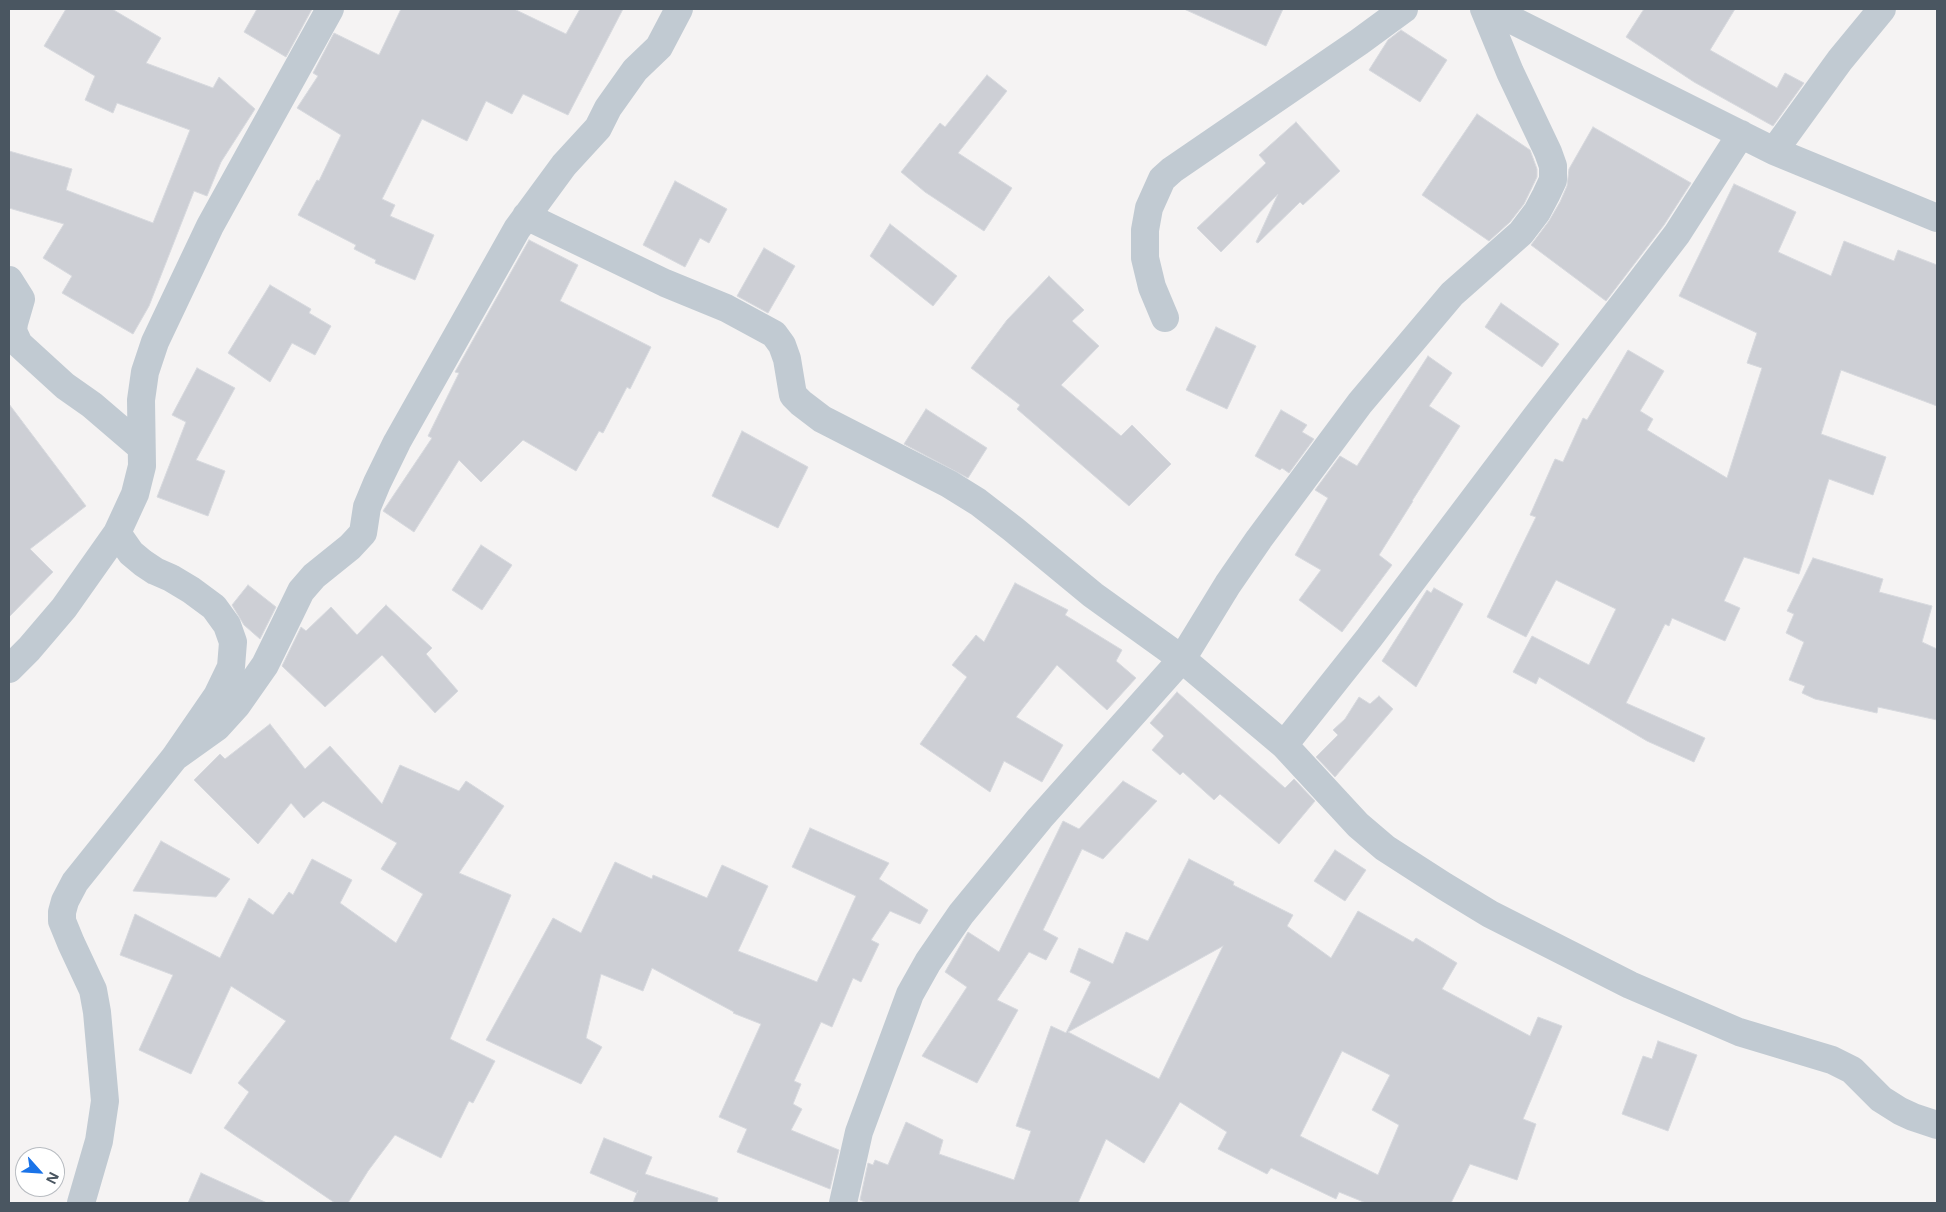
<!DOCTYPE html>
<html>
<head>
<meta charset="utf-8">
<style>
  body { margin:0 }
  #map { position:relative; width:1946px; height:1212px; overflow:hidden; background:#f5f3f3; font-family:"Open Sans",sans-serif }
  canvas { display:block }
  .frame { position:absolute; inset:0; border:10px solid #4a5661; pointer-events:none }
  .north { position:absolute; left:15px; top:1147px; width:50px; height:50px; box-sizing:border-box; background:#fff; border:1px solid #b7bbc0; border-radius:50%; rotate:116deg; font-size:14px; font-weight:700; line-height:20px; text-align:center; color:#4a5661 }
  .north::after { content:''; display:block; margin:auto; width:18px; height:22px; background:#1a73e8; clip-path:polygon(50% 0,100% 100%,50% 72%,0 100%) }
</style>
</head>
<body>
<div id="map">
<canvas width="1946" height="1212"></canvas>
<div class="frame"></div>
<div class="north">N</div>
</div>
<script>
const context = document.querySelector('canvas').getContext('2d');
context.lineJoin = 'round';
function fillPath(path, color) { context.fillStyle = color; context.fill(path, 'evenodd'); }
const shape = rows => new Path2D(rows.map(r => 'M' + r).join(''));
function trace(path, color, width, dash) { context.strokeStyle = color; context.lineWidth = width; context.lineCap = dash ? 'butt' : 'round'; context.setLineDash(dash || []); context.stroke(path); }
const building = shape([
  [66,9,112,9,161,38,146,63,213,88,219,77,255,109,221,162,207,196,194,191,149,306,133,334,62,293,72,276,43,258,64,224,9,208,9,151,72,169,66,190,153,223,190,130,117,103,113,113,85,100,95,76,44,46,66,9],
  [257,9,312,9,286,57,244,32,257,9],
  [401,9,514,9,566,34,580,9,623,9,568,115,523,94,512,114,486,101,467,141,422,119,382,199,395,205,390,216,434,235,415,280,375,263,376,260,354,249,356,245,298,215,317,180,319,181,341,135,297,108,318,76,313,73,334,33,379,55,401,9],
  [1184,9,1283,9,1266,46,1184,9],
  [1644,9,1735,9,1710,50,1777,88,1785,73,1804,83,1773,126,1694,82,1626,37,1644,9],
  [1401,30,1447,60,1420,102,1369,70,1388,40,1401,30],
  [987,75,1007,91,958,153,1012,188,984,231,925,192,901,172,940,123,945,127,987,75],
  [1477,114,1530,150,1537,169,1537,177,1524,204,1510,222,1489,241,1422,195,1477,114],
  [1296,122,1340,171,1303,205,1300,202,1258,243,1256,242,1278,194,1221,252,1197,228,1266,163,1259,155,1296,122],
  [1593,127,1691,183,1664,225,1606,301,1531,245,1549,221,1560,202,1567,186,1569,169,1593,127],
  [675,181,727,209,709,243,700,238,685,267,643,245,675,181],
  [1734,184,1796,212,1778,252,1831,276,1844,241,1894,261,1898,250,1937,265,1937,406,1841,370,1821,434,1886,457,1873,495,1829,479,1799,574,1744,557,1724,601,1740,608,1725,641,1672,618,1669,626,1665,624,1626,703,1705,738,1694,762,1647,741,1539,677,1536,684,1513,672,1532,636,1589,665,1616,609,1556,580,1526,637,1487,617,1536,517,1530,515,1555,459,1563,462,1583,418,1587,420,1628,350,1664,371,1640,411,1653,419,1647,430,1727,478,1762,368,1747,363,1757,333,1679,296,1734,184],
  [890,224,957,276,933,306,870,256,890,224],
  [529,240,578,265,560,301,651,347,630,389,627,387,603,433,599,431,576,471,523,440,481,482,459,460,414,532,383,511,432,438,428,436,459,373,455,372,459,365,529,240],
  [764,248,795,266,768,313,737,296,764,248],
  [1049,276,1084,310,1072,321,1099,346,1061,385,1121,436,1132,425,1171,464,1129,506,1017,409,1020,405,971,368,1007,320,1049,276],
  [270,285,311,309,309,313,331,326,315,355,292,343,270,382,228,353,270,285],
  [1501,303,1559,344,1542,367,1485,327,1501,303],
  [1216,327,1256,346,1227,409,1186,390,1216,327],
  [1428,356,1452,373,1429,406,1460,426,1412,501,1413,501,1379,555,1392,565,1342,632,1299,600,1321,570,1295,555,1328,498,1315,490,1340,456,1357,466,1428,356],
  [197,368,235,388,196,460,225,471,208,516,157,497,186,422,172,415,197,368],
  [9,404,86,506,30,549,53,572,9,617,9,404],
  [926,409,987,448,968,478,904,444,926,409],
  [1281,410,1307,425,1302,432,1314,439,1289,473,1282,468,1280,470,1255,456,1281,410],
  [742,431,808,467,778,528,712,496,742,431],
  [481,545,512,565,482,610,452,590,481,545],
  [1813,558,1883,579,1879,592,1932,606,1922,642,1937,649,1937,720,1878,707,1877,713,1815,699,1802,693,1805,686,1789,680,1804,642,1786,633,1794,614,1787,611,1813,558],
  [1015,583,1068,610,1065,615,1122,650,1116,661,1136,678,1107,710,1057,665,1016,717,1063,745,1042,782,1004,761,990,792,920,744,967,677,952,665,976,635,984,642,1015,583],
  [248,585,276,607,260,639,244,625,232,605,248,585],
  [1434,588,1463,604,1416,687,1382,661,1427,590,1431,593,1434,588],
  [386,605,432,648,426,654,458,691,435,713,382,655,325,707,282,666,301,627,306,631,331,607,357,635,386,605],
  [1177,692,1285,788,1294,779,1315,801,1279,844,1220,794,1214,800,1183,772,1180,775,1152,750,1164,736,1150,723,1177,692],
  [1379,696,1393,709,1335,777,1316,757,1338,735,1333,730,1345,719,1359,697,1370,704,1379,696],
  [270,724,305,769,330,746,382,804,400,765,459,791,466,781,504,806,459,873,511,895,450,1039,495,1061,473,1103,469,1101,441,1158,395,1135,368,1171,348,1203,335,1203,224,1128,249,1092,238,1083,286,1021,231,986,191,1074,139,1050,173,975,120,955,135,914,220,958,249,898,273,915,289,892,293,895,312,859,352,880,340,903,396,943,423,894,381,869,397,843,323,801,304,818,291,803,258,844,194,780,220,754,225,759,270,724],
  [1123,781,1157,801,1103,859,1082,849,1043,930,1058,938,1046,960,1029,952,997,1000,1018,1010,977,1083,922,1056,967,987,945,972,968,932,999,952,1063,821,1079,829,1123,781],
  [810,828,889,863,879,879,928,910,920,924,890,911,871,940,879,944,861,982,853,978,832,1027,821,1022,794,1081,801,1084,793,1104,802,1109,791,1130,839,1150,830,1189,737,1152,747,1129,719,1117,761,1024,733,1013,734,1012,652,968,643,991,601,974,586,1038,602,1047,581,1084,486,1040,553,918,581,933,615,862,652,879,653,875,707,898,722,865,768,886,738,951,817,982,856,896,792,867,810,828],
  [161,841,230,879,216,897,133,891,161,841],
  [1335,850,1366,870,1345,901,1314,881,1335,850],
  [1189,859,1234,882,1233,885,1293,915,1287,926,1331,958,1358,911,1413,942,1416,938,1457,963,1442,989,1530,1036,1538,1017,1562,1026,1523,1119,1536,1124,1517,1180,1470,1164,1451,1203,1366,1203,1339,1192,1336,1199,1271,1168,1267,1174,1218,1149,1227,1132,1180,1102,1144,1163,1106,1139,1078,1203,867,1203,860,1200,868,1163,873,1165,875,1160,888,1165,906,1122,943,1140,939,1154,1014,1180,1031,1131,1016,1126,1051,1026,1066,1033,1091,982,1070,972,1079,948,1113,964,1126,932,1148,941,1189,859],
  [1223,946,1159,1079,1068,1032,1223,946],
  [1342,1051,1390,1075,1372,1110,1399,1125,1378,1175,1300,1136,1342,1051],
  [1658,1041,1697,1055,1668,1131,1622,1114,1643,1056,1652,1059,1658,1041],
  [604,1138,652,1157,645,1174,718,1198,717,1203,633,1203,638,1190,637,1193,590,1173,604,1138],
  [201,1173,267,1203,188,1203,201,1173]
]);
fillPath(building, '#cdcfd5');
trace(building, '#d7d9de', 1);
trace(shape([
  [1490,9,1774,151,1937,218],
  [1774,151,1840,60,1882,9],
  [526,216,665,283,726,308,774,334,782,345,787,359,793,395,801,403,822,419,949,484,978,502,1013,529,1093,595,1182,659,1284,745,1358,825,1385,848,1444,886,1490,914,1630,985,1739,1032,1832,1060,1852,1070,1881,1099,1900,1111,1913,1117,1937,1125],
  [9,280,21,299,14,323,13,331,19,344,65,386,92,405,141,447],
  [1165,318,1152,287,1145,258,1145,230,1149,208,1162,179,1172,170,1359,42,1404,9],
  [9,669,29,649,64,608,117,533,135,494,142,466,141,400,145,372,155,342,210,226,330,9],
  [1284,745,1369,638,1535,418,1638,285,1677,234,1741,134],
  [175,757,217,727,237,705,265,665,301,591,314,576,350,547,363,533,367,507,377,483,397,442,517,229,564,165,598,128,608,108,635,70,659,47,679,9],
  [81,1203,99,1141,105,1101,97,1012,93,990,71,943,62,921,62,912,65,901,75,882,175,757,217,696,231,667,233,642,227,625,214,607,191,590,171,578,155,571,143,563,131,553,117,533],
  [843,1203,859,1132,910,994,928,962,961,914,1040,818,1182,659,1228,584,1259,539,1360,403,1452,294,1521,233,1537,212,1546,195,1553,180,1553,166,1548,152,1510,72,1484,9]
]), '#c1cad2', 28);
</script>
</body>
</html>
